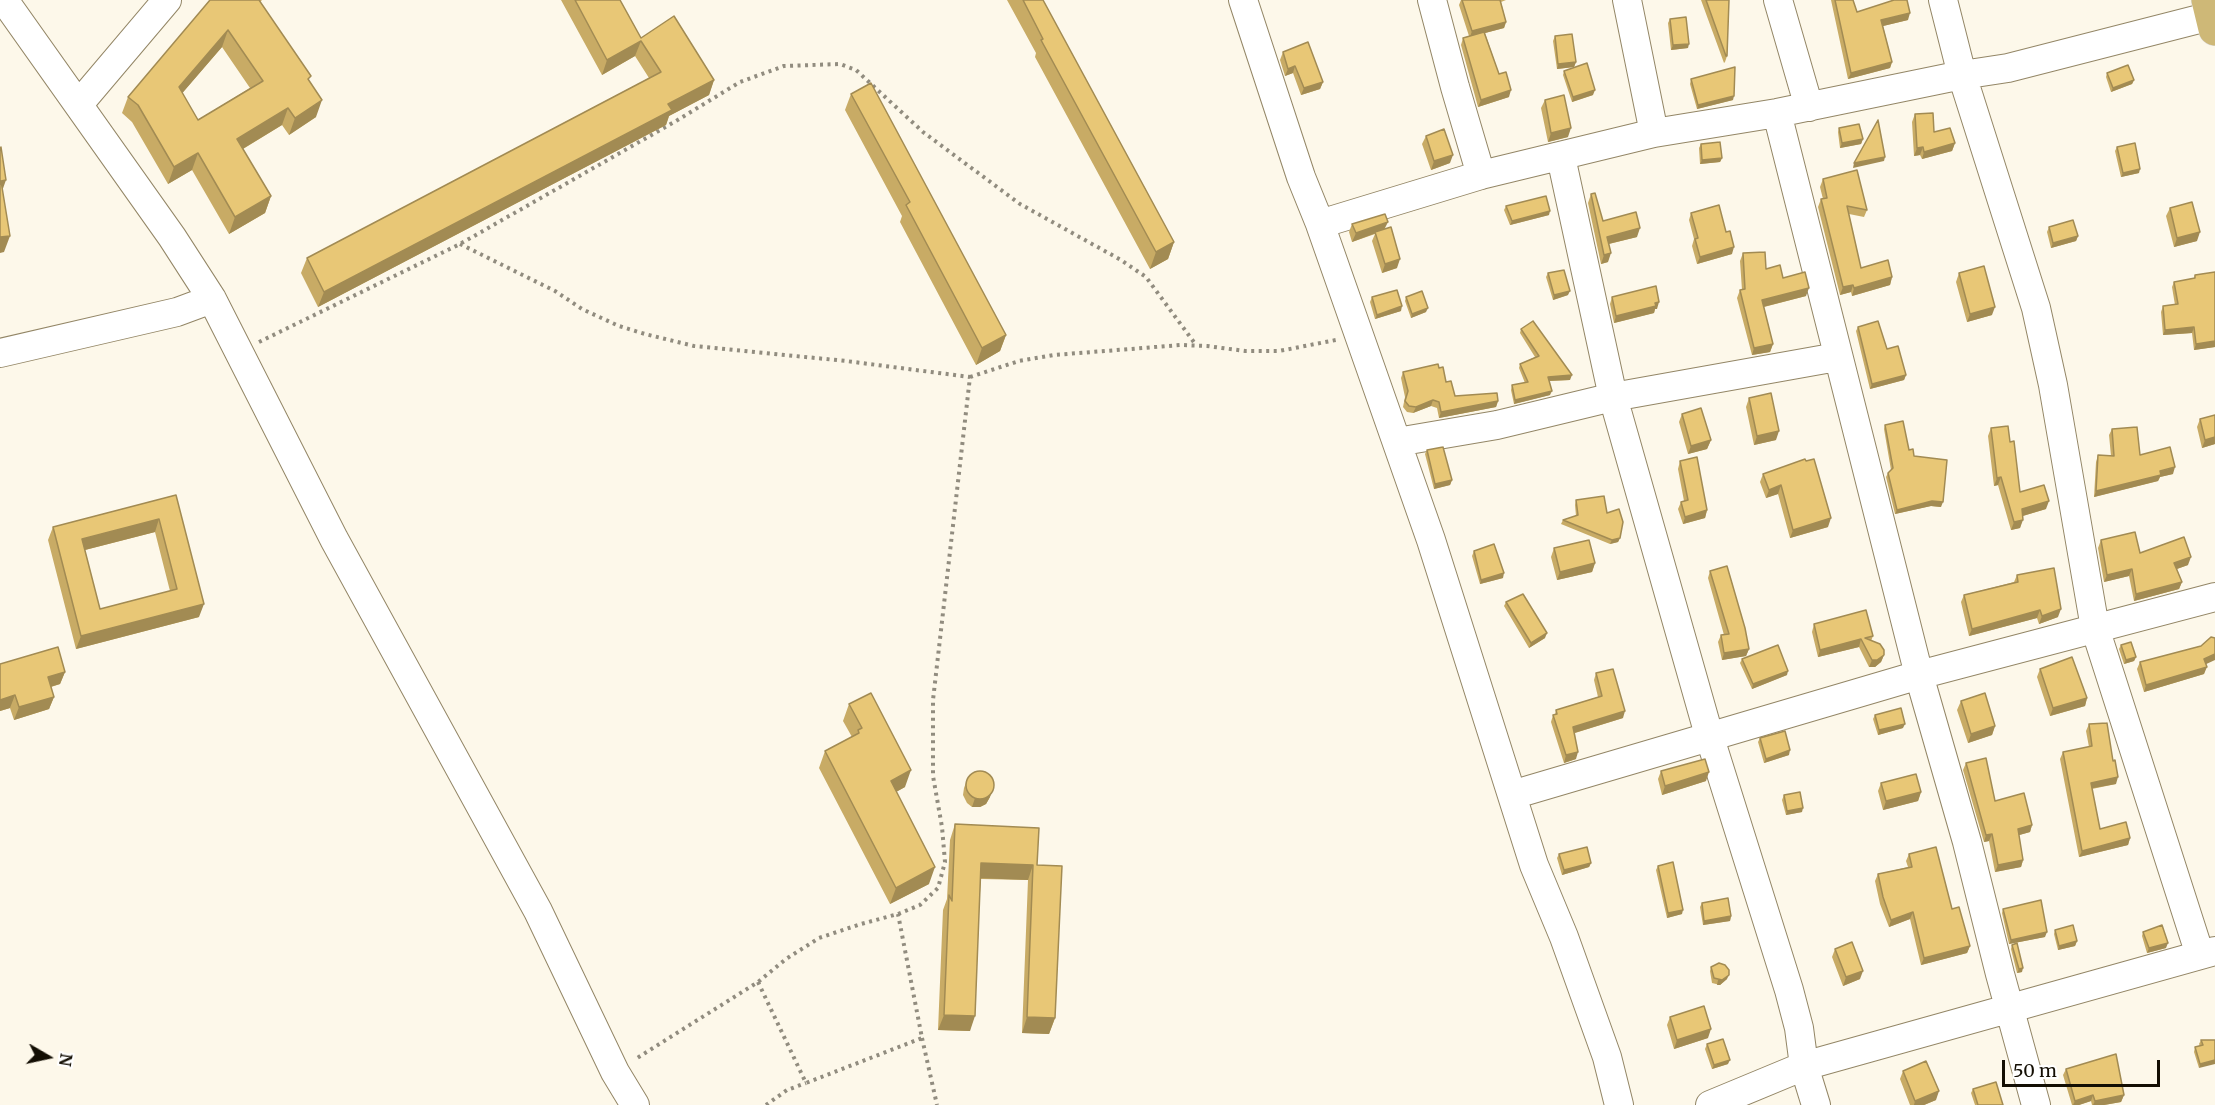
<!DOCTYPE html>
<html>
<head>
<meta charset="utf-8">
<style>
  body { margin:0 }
  #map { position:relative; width:2215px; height:1105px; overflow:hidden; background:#fdf8ea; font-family:Merriweather,serif }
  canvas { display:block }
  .north { position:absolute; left:18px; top:1027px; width:60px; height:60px; -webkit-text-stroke:4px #fff; paint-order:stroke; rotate:99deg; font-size:16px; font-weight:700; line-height:24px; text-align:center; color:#130e03 }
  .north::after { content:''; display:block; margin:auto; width:21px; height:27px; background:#130e03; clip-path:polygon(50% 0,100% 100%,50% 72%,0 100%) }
  .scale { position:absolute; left:2002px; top:1060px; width:158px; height:27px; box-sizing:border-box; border:3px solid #130e03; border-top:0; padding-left:8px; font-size:18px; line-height:21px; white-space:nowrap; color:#130e03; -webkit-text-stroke:4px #fff; paint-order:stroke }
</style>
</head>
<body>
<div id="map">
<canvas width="2215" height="1105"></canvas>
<div class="north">N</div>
<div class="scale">50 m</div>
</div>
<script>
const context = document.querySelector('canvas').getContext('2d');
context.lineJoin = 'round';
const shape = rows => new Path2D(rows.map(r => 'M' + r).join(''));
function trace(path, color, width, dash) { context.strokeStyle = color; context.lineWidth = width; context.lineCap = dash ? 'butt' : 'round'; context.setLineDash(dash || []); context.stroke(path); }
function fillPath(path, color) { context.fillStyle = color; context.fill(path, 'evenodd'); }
const minor = shape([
  [4,0,172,237,212,299,334,539,538,911,615,1072,635,1105],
  [1243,0,1301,177,1320,224,1431,540,1534,865,1564,937,1607,1057,1619,1105],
  [1432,0,1455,87,1481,175],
  [1627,0,1654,133],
  [1778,0,1809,107],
  [1943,0,1962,75,2036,308,2053,385,2095,628,2200,955],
  [79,104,167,0],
  [1777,113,1919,675,1967,842,2000,974,2036,1105],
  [1561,157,1613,397,1709,735,1789,990,1799,1028,1804,1066,1816,1105],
  [1320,224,1481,175,1654,133,1777,113,1962,75,2008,68,2211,16],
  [0,353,177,312,212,299],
  [1397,442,1497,425,1613,397,1837,357],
  [1512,795,1919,675,2215,597],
  [1710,1105,1804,1066,2215,951]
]);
const major = shape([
  [2208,0,2215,29]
]);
trace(minor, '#938666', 30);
trace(major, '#d9d8d7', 34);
trace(shape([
  [460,244,555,291,582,309,619,326,645,334,694,346,846,361,970,377,933,700,933,776,942,827,945,862,938,888,920,905,898,914,861,924,819,938,786,959,758,982,634,1060],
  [259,342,460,244,676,121,740,82,784,66,840,64,856,70,923,132,1020,204,1121,260,1146,277,1196,345],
  [970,377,1019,361,1054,355,1181,345,1207,346,1245,351,1279,351,1336,340],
  [758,982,806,1083,922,1038,898,914],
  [922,1038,937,1105],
  [766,1105,787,1090,806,1083]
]), '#918c7f', 4, [3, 4.5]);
trace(minor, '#fff', 28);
trace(major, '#ceb877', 33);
fillPath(shape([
  [210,0,262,0,260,2,309,81,316,117,289,135,282,125,243,149,271,196,265,213,229,234,192,170,168,184,132,122,122,113,128,97],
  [222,47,250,88,198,120,182,93],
  [561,0,620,0,641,38,714,80,709,95,669,116,666,125,318,307,301,273,307,258,649,78,635,56,602,75],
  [1007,0,1043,0,1174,242,1168,259,1150,269,1035,57,1036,53],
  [1461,0,1506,0,1501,2,1506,22,1504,28,1485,33,1499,74,1509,97,1478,107,1461,45,1463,38,1469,36,1459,5],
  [1701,0,1724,0,1727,56,1725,62,1724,63],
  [1831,0,1853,0,1857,12,1908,20,1883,26,1892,62,1890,68,1848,79],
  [1670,19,1688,48,1671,50,1668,23],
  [1555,36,1576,62,1574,67,1557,69,1553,41],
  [1283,52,1323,82,1320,89,1301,95,1293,73,1285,76,1280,60],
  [1564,71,1593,95,1572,102,1563,75],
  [2107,73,2134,80,2132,84,2111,92,2106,77],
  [1691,79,1733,100,1697,109,1690,84],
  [851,94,1006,335,1000,351,976,365,900,222,902,216,845,110],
  [1545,100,1568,137,1548,142,1541,108],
  [1915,114,1934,132,1955,143,1952,151,1922,159,1920,155,1914,156,1912,122],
  [1839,128,1863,139,1861,144,1840,148,1838,132],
  [1426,136,1450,163,1431,170,1422,144],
  [1701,144,1722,158,1720,162,1700,164,1699,148],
  [2117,147,2139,173,2121,177,2115,151],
  [1823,179,1867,210,1864,217,1849,214,1861,268,1892,277,1890,285,1852,296,1851,292,1840,295,1818,207,1821,199,1823,199,1820,187],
  [1591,194,1603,221,1637,237,1609,244,1608,262,1601,264,1588,203],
  [1506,206,1549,215,1510,225,1504,210],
  [2170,208,2197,241,2174,247,2166,216],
  [1691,213,1732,254,1697,264,1692,246,1694,239,1689,220],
  [1352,224,1385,229,1397,268,1382,273,1372,241,1375,234,1352,242,1349,232],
  [2049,227,2078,236,2076,241,2051,248,2047,232],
  [1743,253,1766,269,1783,278,1806,296,1764,307,1773,344,1770,352,1752,355,1737,298,1740,290,1742,290,1740,261],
  [1548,273,1568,295,1553,300,1546,277],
  [1959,273,1992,315,1967,322,1956,282],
  [2195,275,2215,341,2215,347,2194,350,2192,333,2163,335,2161,312,2163,306,2175,305,2172,287,2174,282,2194,278],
  [1372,297,1401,311,1375,319,1370,302],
  [1406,297,1426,312,1411,318,1405,301],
  [1612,297,1657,309,1655,309,1654,313,1614,323,1610,304],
  [1858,327,1887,349,1906,375,1904,380,1870,389,1856,331],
  [1521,329,1570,380,1549,381,1550,395,1514,404,1511,390,1512,385,1525,383,1519,368,1520,364,1535,357,1520,333],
  [1403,372,1446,382,1455,396,1498,401,1496,407,1439,418,1437,408,1431,406,1413,413,1407,412,1403,407,1405,397,1401,378],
  [1749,398,1776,440,1754,445,1746,407],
  [1682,414,1711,440,1707,449,1688,454,1679,422],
  [2215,415,2215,444,2202,448,2197,427,2200,419],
  [1885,425,1914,456,1941,507,1931,506,1895,514,1886,477,1888,473,1891,470,1884,429],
  [1991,428,2010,442,2020,492,2046,509,2023,516,2020,528,2011,530,1998,485,1994,486,1988,436],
  [2112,429,2140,455,2173,474,2160,477,2158,481,2094,497,2096,462,2098,455,2111,456,2109,435],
  [1427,450,1452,480,1450,485,1434,489,1425,454],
  [1680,461,1707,510,1705,518,1683,524,1678,509,1681,502,1684,501,1678,469],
  [1806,461,1828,527,1790,538,1778,494,1766,498,1760,482,1763,474],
  [176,495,199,617,76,649,48,540,53,527],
  [155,532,170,591,100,609,85,550],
  [1576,500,1607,513,1620,538,1618,542,1610,544,1561,524,1563,520,1576,516,1575,505],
  [2101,540,2140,553,2188,565,2177,569,2182,582,2179,589,2134,601,2129,576,2104,582,2098,548],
  [1554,548,1595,563,1592,572,1557,580,1551,557],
  [1474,551,1503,578,1480,584,1472,556],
  [1710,571,1749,649,1746,656,1722,660,1718,642,1721,635,1724,635,1708,578],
  [2017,575,2058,617,2039,624,2037,618,1969,636,1961,602,1964,595,2014,582],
  [1506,602,1545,638,1529,648,1504,606],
  [1814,624,1873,636,1871,641,1884,655,1881,662,1875,667,1869,667,1859,647,1818,657,1812,632],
  [2121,645,2136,657,2134,661,2124,664,2119,649],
  [2201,646,2206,664,2204,674,2144,692,2137,669,2140,662],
  [1742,659,1787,675,1752,689,1740,663],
  [0,664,65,672,60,684,51,687,54,697,49,709,14,720,10,708,0,711],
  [2040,669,2087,698,2085,706,2050,716,2037,677],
  [1596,673,1623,718,1575,733,1576,759,1564,763,1551,722,1553,715,1555,715,1556,710,1598,697,1594,680],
  [1961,701,1995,726,1992,735,1968,743,1957,710],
  [849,704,905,787,896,792,929,884,890,904,819,768,825,751,852,737,843,721],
  [1875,715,1903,728,1878,735,1873,719],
  [2089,724,2113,761,2116,784,2092,789,2100,829,2130,838,2128,845,2079,857,2060,759,2063,752,2089,747,2086,731],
  [1760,738,1789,755,1764,763,1758,742],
  [1966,763,1995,801,2032,825,2030,832,2019,835,2023,860,2021,867,1995,872,1989,841,1984,842,1963,770],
  [1661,771,1706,781,1662,795,1658,779],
  [967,780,990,797,986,804,980,807,972,807,967,803,963,795,964,788],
  [1881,783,1921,792,1918,801,1883,810,1878,791],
  [1784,795,1802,812,1786,815,1782,800],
  [955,824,1037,865,1055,1018,1049,1034,1022,1033,1028,880,981,879,970,1031,938,1030,943,910,947,899,950,840],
  [1559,854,1591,863,1589,867,1562,875,1557,858],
  [1909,854,1952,909,1970,946,1967,953,1921,965,1910,919,1889,927,1880,904,1875,881,1878,874,1908,867,1906,861],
  [1658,866,1682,914,1667,918,1656,870],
  [1702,903,1731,916,1730,921,1703,925,1700,907],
  [2003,909,2045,937,2009,944,2002,913],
  [2055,930,2077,941,2075,946,2058,950,2054,934],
  [2143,932,2166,948,2147,953,2142,936],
  [2012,945,2022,972,2017,973,2011,949],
  [1835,949,1860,979,1843,986,1832,957],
  [1711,967,1727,979,1720,985,1712,983,1710,971],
  [1670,1017,1708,1038,1674,1049,1667,1025],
  [2201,1040,2215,1040,2199,1068,2194,1052,2195,1047,2200,1046,2199,1044],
  [1707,1044,1728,1064,1712,1069,1705,1049],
  [2066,1069,2124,1095,2121,1102,2104,1105,2092,1105,2091,1101,2079,1105,2072,1105,2063,1075],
  [1903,1071,1936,1100,1924,1105,1910,1105,1900,1079],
  [1973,1089,2003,1105,1975,1105,1971,1093]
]), '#c8ab65');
fillPath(shape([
  [1910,13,1908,20,1879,27,1881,20],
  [1506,22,1504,28,1470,37,1472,31],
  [228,30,222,47,173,104,179,87],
  [641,41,635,56,602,75,607,60],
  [1689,44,1688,48,1671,50,1673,45],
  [1576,62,1574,67,1557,69,1558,64],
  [1892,62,1890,68,1848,79,1851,73],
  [1295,66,1293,73,1285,76,1288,69],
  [714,80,709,95,669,116,666,125,318,307,324,292,668,104],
  [2134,80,2132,84,2111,92,2113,88],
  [1323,82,1320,89,1301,95,1304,88],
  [1511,90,1509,97,1478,107,1481,100],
  [1595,90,1593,95,1572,102,1573,97],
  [1734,96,1733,100,1697,109,1698,105],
  [322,100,316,117,289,135,295,118],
  [288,108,282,125,231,156,237,139],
  [1571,128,1568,137,1548,142,1551,133],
  [1863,139,1861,144,1840,148,1842,143],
  [1955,143,1952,151,1922,159,1924,152],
  [1923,147,1920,155,1914,156,1917,148],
  [198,153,192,170,168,184,174,167],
  [1453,155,1450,163,1431,170,1434,161],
  [1885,157,1884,161,1853,168,1854,163],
  [1722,158,1720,162,1700,164,1702,160],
  [2140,169,2139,173,2121,177,2123,173],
  [6,180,0,197,1,181],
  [271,196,265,213,229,234,235,217],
  [1550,211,1549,215,1510,225,1512,221],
  [1388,222,1384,230,1352,242,1356,233],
  [1640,228,1637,237,1604,245,1607,237],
  [2200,232,2197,241,2174,247,2177,238],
  [10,236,4,252,0,253,0,237],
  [2078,236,2076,241,2051,248,2053,243],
  [1174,242,1168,259,1150,269,1156,252],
  [1734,247,1732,254,1697,264,1700,257],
  [1611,253,1608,262,1601,264,1604,255],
  [1400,259,1397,268,1382,273,1385,264],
  [1892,277,1890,285,1852,296,1854,288],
  [1853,285,1851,292,1840,295,1843,287],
  [1809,288,1806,296,1759,308,1762,300],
  [1570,291,1568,295,1553,300,1554,295],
  [1659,302,1657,309,1655,309,1654,313,1614,323,1616,316],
  [1402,306,1401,311,1375,319,1377,315],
  [1995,307,1992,315,1967,322,1970,314],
  [1428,308,1426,312,1411,318,1412,314],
  [2194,327,2192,333,2163,335,2165,330],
  [1006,335,1000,351,976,365,982,348],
  [2215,341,2215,347,2194,350,2196,344],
  [1773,344,1770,352,1752,355,1754,348],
  [1572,375,1570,380,1546,381,1548,377],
  [1906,375,1904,380,1870,389,1872,384],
  [1552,391,1550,395,1514,404,1515,400],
  [1433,400,1431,406,1413,413,1416,407],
  [1498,401,1496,407,1439,418,1441,412],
  [1779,431,1776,440,1754,445,1757,436],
  [2215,437,2215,444,2202,448,2205,440],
  [1711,440,1707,449,1688,454,1691,446],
  [2175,467,2173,474,2160,477,2158,481,2094,497,2096,491],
  [2001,477,1998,485,1994,486,1997,478],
  [1452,480,1450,485,1434,489,1435,484],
  [1781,485,1778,494,1766,498,1769,490],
  [1932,501,1943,502,1941,507,1931,506,1895,514,1897,510],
  [2049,501,2046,509,2019,517,2022,509],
  [1707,510,1705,518,1683,524,1685,517],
  [1831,518,1828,527,1790,538,1793,530],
  [159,519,155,532,77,552,82,539],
  [2023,520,2020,528,2011,530,2014,522],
  [1620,538,1618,542,1610,544,1612,540],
  [2191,557,2188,565,2171,571,2174,563],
  [1595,563,1592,572,1557,580,1560,572],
  [2132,569,2129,576,2104,582,2107,575],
  [1504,573,1503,578,1480,584,1481,580],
  [2182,582,2179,589,2134,601,2136,594],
  [204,604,199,617,76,649,81,636],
  [2061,609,2058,617,2039,624,2042,616],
  [2040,610,2037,618,1969,636,1972,629],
  [1547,633,1545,638,1529,648,1531,643],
  [1861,639,1859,647,1818,657,1820,650],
  [1749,649,1746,656,1722,660,1724,653],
  [2215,654,2215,660,2202,666,2204,659],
  [1884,655,1881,662,1875,667,1869,667,1872,660],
  [2136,657,2134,661,2124,664,2126,660],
  [2207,667,2204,674,2144,692,2146,685],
  [1788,671,1787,675,1752,689,1753,684],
  [65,672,60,684,43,689,48,677],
  [15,695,10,708,0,711,0,700],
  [54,697,49,709,14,720,19,707],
  [2087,698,2085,706,2050,716,2053,708],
  [1625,711,1623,718,1571,734,1573,727],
  [1905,724,1903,728,1878,735,1879,730],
  [1995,726,1992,735,1968,743,1971,734],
  [1790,750,1789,755,1764,763,1766,759],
  [1578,752,1576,759,1564,763,1566,755],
  [911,770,905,787,885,798,891,781],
  [1709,772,1706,781,1662,795,1665,786],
  [2118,777,2116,784,2088,789,2091,783],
  [993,789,990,797,986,804,980,807,972,807,975,798],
  [1921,792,1918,801,1883,810,1886,801],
  [1803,808,1802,812,1786,815,1787,811],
  [2032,825,2030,832,2016,836,2018,829],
  [1992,834,1989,841,1984,842,1986,835],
  [2130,838,2128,845,2079,857,2082,851],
  [2023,860,2021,867,1995,872,1998,865],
  [981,863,1033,865,1028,880,976,878],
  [1591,863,1589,867,1562,875,1564,870],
  [935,867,929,884,890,904,896,888],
  [1683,910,1682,914,1667,918,1668,913],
  [1913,912,1910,919,1889,927,1891,920],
  [1731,916,1730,921,1703,925,1704,921],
  [2047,932,2045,937,2009,944,2011,940],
  [2077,941,2075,946,2058,950,2059,946],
  [2168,943,2166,948,2147,953,2149,948],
  [1970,946,1967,953,1921,965,1924,958],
  [2023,968,2022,972,2017,973,2019,969],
  [1863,971,1860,979,1843,986,1846,977],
  [1729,975,1727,979,1720,985,1717,985,1718,980],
  [944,1015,975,1016,970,1031,938,1030],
  [1027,1017,1055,1018,1049,1034,1022,1033],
  [1711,1029,1708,1038,1674,1049,1677,1040],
  [1730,1060,1728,1064,1712,1069,1714,1065],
  [2215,1060,2215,1064,2199,1068,2200,1064],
  [1939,1091,1936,1100,1924,1105,1914,1105,1915,1101],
  [2093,1095,2091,1101,2079,1105,2073,1105,2075,1101],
  [2124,1095,2121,1102,2104,1105,2093,1105,2095,1101]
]), '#a28b53');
const building = shape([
  [210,0,259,0,311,76,308,79,322,100,295,118,288,108,237,139,271,196,235,217,198,153,174,167,138,105,128,97,210,0],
  [228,30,263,81,198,120,179,87,228,30],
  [575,0,620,0,641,38,674,16,714,80,668,104,672,110,324,292,307,258,661,72,641,41,607,60,575,0],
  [1023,0,1043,0,1174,242,1156,252,1041,40,1043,39,1023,0],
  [1462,0,1500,0,1506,22,1472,31,1462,0],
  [1706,0,1729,0,1727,56,1726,56,1706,0],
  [1835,0,1853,0,1857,12,1894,0,1907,0,1910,13,1881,20,1892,62,1851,73,1835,0],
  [1686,17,1689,44,1673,45,1670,19,1686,17],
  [1484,32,1499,74,1506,72,1511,90,1481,100,1463,38,1484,32],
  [1572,34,1576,62,1558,64,1555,36,1572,34],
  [1308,42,1323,82,1304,88,1295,66,1288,69,1283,52,1308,42],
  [1587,63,1595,90,1573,97,1564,71,1587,63],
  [2128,65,2134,80,2113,88,2107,73,2128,65],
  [1735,67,1734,96,1698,105,1691,79,1735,67],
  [871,83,1006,335,982,348,906,205,910,202,851,94,871,83],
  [1564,95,1571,128,1551,133,1545,100,1564,95],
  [1933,113,1934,132,1950,128,1955,143,1924,152,1923,147,1917,148,1915,114,1933,113],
  [1878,120,1885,157,1854,163,1878,120],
  [1859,124,1863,139,1842,143,1839,128,1859,124],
  [1444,129,1453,155,1434,161,1426,136,1444,129],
  [1720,142,1722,158,1702,160,1701,144,1720,142],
  [2135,143,2140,169,2123,173,2117,147,2135,143],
  [1,147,6,180,1,181,10,236,0,237,0,148,1,147],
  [1857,170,1867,210,1847,206,1861,268,1888,260,1892,277,1854,288,1853,285,1843,287,1821,199,1827,198,1823,179,1857,170],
  [1595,193,1603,221,1636,212,1640,228,1607,237,1611,253,1604,255,1591,194,1595,193],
  [1546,196,1550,211,1512,221,1506,206,1546,196],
  [2192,202,2200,232,2177,238,2170,208,2192,202],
  [1719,205,1726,232,1730,231,1734,247,1700,257,1695,239,1698,238,1691,213,1719,205],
  [1385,214,1388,222,1356,233,1352,224,1385,214],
  [2073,220,2078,236,2053,243,2049,227,2073,220],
  [1391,227,1400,259,1385,264,1375,232,1391,227],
  [1765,252,1766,269,1780,265,1783,278,1805,272,1809,288,1762,300,1773,344,1754,348,1740,290,1745,289,1743,253,1765,252],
  [1984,266,1995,307,1970,314,1959,273,1984,266],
  [1564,270,1570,291,1554,295,1548,273,1564,270],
  [2215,272,2215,341,2196,344,2194,327,2165,330,2163,306,2178,304,2174,282,2195,278,2195,275,2215,272],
  [1656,286,1659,302,1655,303,1656,306,1616,316,1612,297,1656,286],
  [1397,290,1402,306,1377,315,1372,297,1397,290],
  [1422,291,1428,308,1412,314,1406,297,1422,291],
  [1533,321,1572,375,1548,377,1552,391,1515,400,1512,385,1528,382,1520,364,1539,356,1521,329,1533,321],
  [1878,321,1887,349,1898,346,1906,375,1872,384,1858,327,1878,321],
  [1438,364,1439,368,1443,367,1446,382,1451,381,1455,396,1497,393,1498,401,1441,412,1439,402,1433,400,1416,407,1409,406,1405,401,1408,391,1403,372,1438,364],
  [1771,393,1779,431,1757,436,1749,398,1771,393],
  [1701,408,1711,440,1691,446,1682,414,1701,408],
  [2215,415,2215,437,2205,440,2200,419,2215,415],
  [1903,421,1909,450,1913,449,1914,456,1947,460,1943,502,1932,501,1897,510,1888,473,1893,468,1885,425,1903,421],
  [2008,426,2010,442,2014,441,2020,492,2044,485,2049,501,2022,509,2023,520,2014,522,2001,477,1997,478,1991,428,2008,426],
  [2137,427,2140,455,2170,447,2175,467,2160,471,2161,475,2096,491,2098,455,2114,456,2112,429,2137,427],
  [1443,447,1452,480,1435,484,1427,450,1443,447],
  [1697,457,1707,510,1685,517,1681,502,1688,500,1680,461,1697,457],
  [1805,459,1806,461,1814,459,1831,518,1793,530,1781,485,1769,490,1763,474,1805,459],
  [176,495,204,604,81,636,53,527,176,495],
  [159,519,177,589,100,609,82,539,159,519],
  [1604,496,1607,513,1619,509,1623,522,1620,538,1612,540,1563,520,1578,515,1576,500,1604,496],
  [2135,532,2140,553,2184,537,2191,557,2174,563,2182,582,2136,594,2132,569,2107,575,2101,540,2135,532],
  [1589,540,1595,563,1560,572,1554,548,1589,540],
  [1494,544,1504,573,1481,580,1474,551,1494,544],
  [1727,566,1745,628,1749,649,1724,653,1721,635,1729,634,1710,571,1727,566],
  [2054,568,2061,609,2042,616,2040,610,1972,629,1964,595,2018,582,2017,575,2054,568],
  [1523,594,1547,633,1531,643,1506,602,1523,594],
  [1866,610,1873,636,1865,638,1880,644,1884,650,1884,655,1877,660,1872,660,1861,639,1820,650,1814,624,1866,610],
  [2211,637,2215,638,2215,654,2204,659,2207,667,2146,685,2140,662,2201,646,2211,637],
  [2131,642,2136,657,2126,660,2121,645,2131,642],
  [1778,645,1788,671,1753,684,1742,659,1778,645],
  [58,647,65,672,48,677,54,697,19,707,15,695,0,700,0,664,58,647],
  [2072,657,2087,698,2053,708,2040,669,2072,657],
  [1613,669,1625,711,1573,727,1578,752,1566,755,1553,715,1557,714,1556,710,1602,696,1596,673,1613,669],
  [871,693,911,770,891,781,935,867,896,888,825,751,859,733,858,730,862,728,849,704,871,693],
  [1985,693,1995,726,1971,734,1961,701,1985,693],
  [1901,708,1905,724,1879,730,1875,715,1901,708],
  [2107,723,2113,761,2115,760,2118,777,2091,783,2100,829,2126,822,2130,838,2082,851,2063,752,2092,746,2089,724,2107,723],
  [1785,731,1790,750,1766,759,1760,738,1785,731],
  [1986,758,1995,801,2024,793,2032,825,2018,829,2023,860,1998,865,1992,834,1986,835,1966,763,1986,758],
  [1705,759,1709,772,1665,786,1661,771,1705,759],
  '966 785a14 14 0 1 1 28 0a14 14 0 1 1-28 0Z',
  [1916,774,1921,792,1886,801,1881,783,1916,774],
  [1800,792,1803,808,1787,811,1784,795,1800,792],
  [955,824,1039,828,1037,865,1062,866,1055,1018,1027,1017,1033,865,981,863,975,1016,944,1015,949,895,952,901,955,824],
  [1587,847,1591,863,1564,870,1559,854,1587,847],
  [1936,847,1952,909,1959,907,1970,946,1924,958,1913,912,1891,920,1883,897,1878,874,1912,867,1909,854,1936,847],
  [1673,862,1683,910,1668,913,1658,866,1673,862],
  [1728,898,1731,916,1704,921,1702,903,1728,898],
  [2041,900,2047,932,2011,940,2003,909,2041,900],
  [2073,925,2077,941,2059,946,2055,930,2073,925],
  [2162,925,2168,943,2149,948,2143,932,2162,925],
  [1852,942,1863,971,1846,977,1835,949,1852,942],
  [2017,943,2023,968,2019,969,2012,945,2017,943],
  [1719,963,1725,965,1729,970,1729,975,1722,980,1714,978,1711,967,1719,963],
  [1704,1006,1711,1029,1677,1040,1670,1017,1704,1006],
  [1723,1039,1730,1060,1714,1065,1707,1044,1723,1039],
  [2201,1040,2215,1040,2215,1060,2200,1064,2195,1047,2203,1045,2201,1040],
  [2116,1054,2124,1095,2095,1101,2093,1095,2075,1101,2066,1069,2116,1054],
  [1926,1061,1939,1091,1915,1101,1903,1071,1926,1061],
  [1996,1082,2003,1105,1978,1105,1973,1089,1996,1082]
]);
fillPath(building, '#e8c776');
trace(building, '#a28b53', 1.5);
</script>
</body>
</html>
